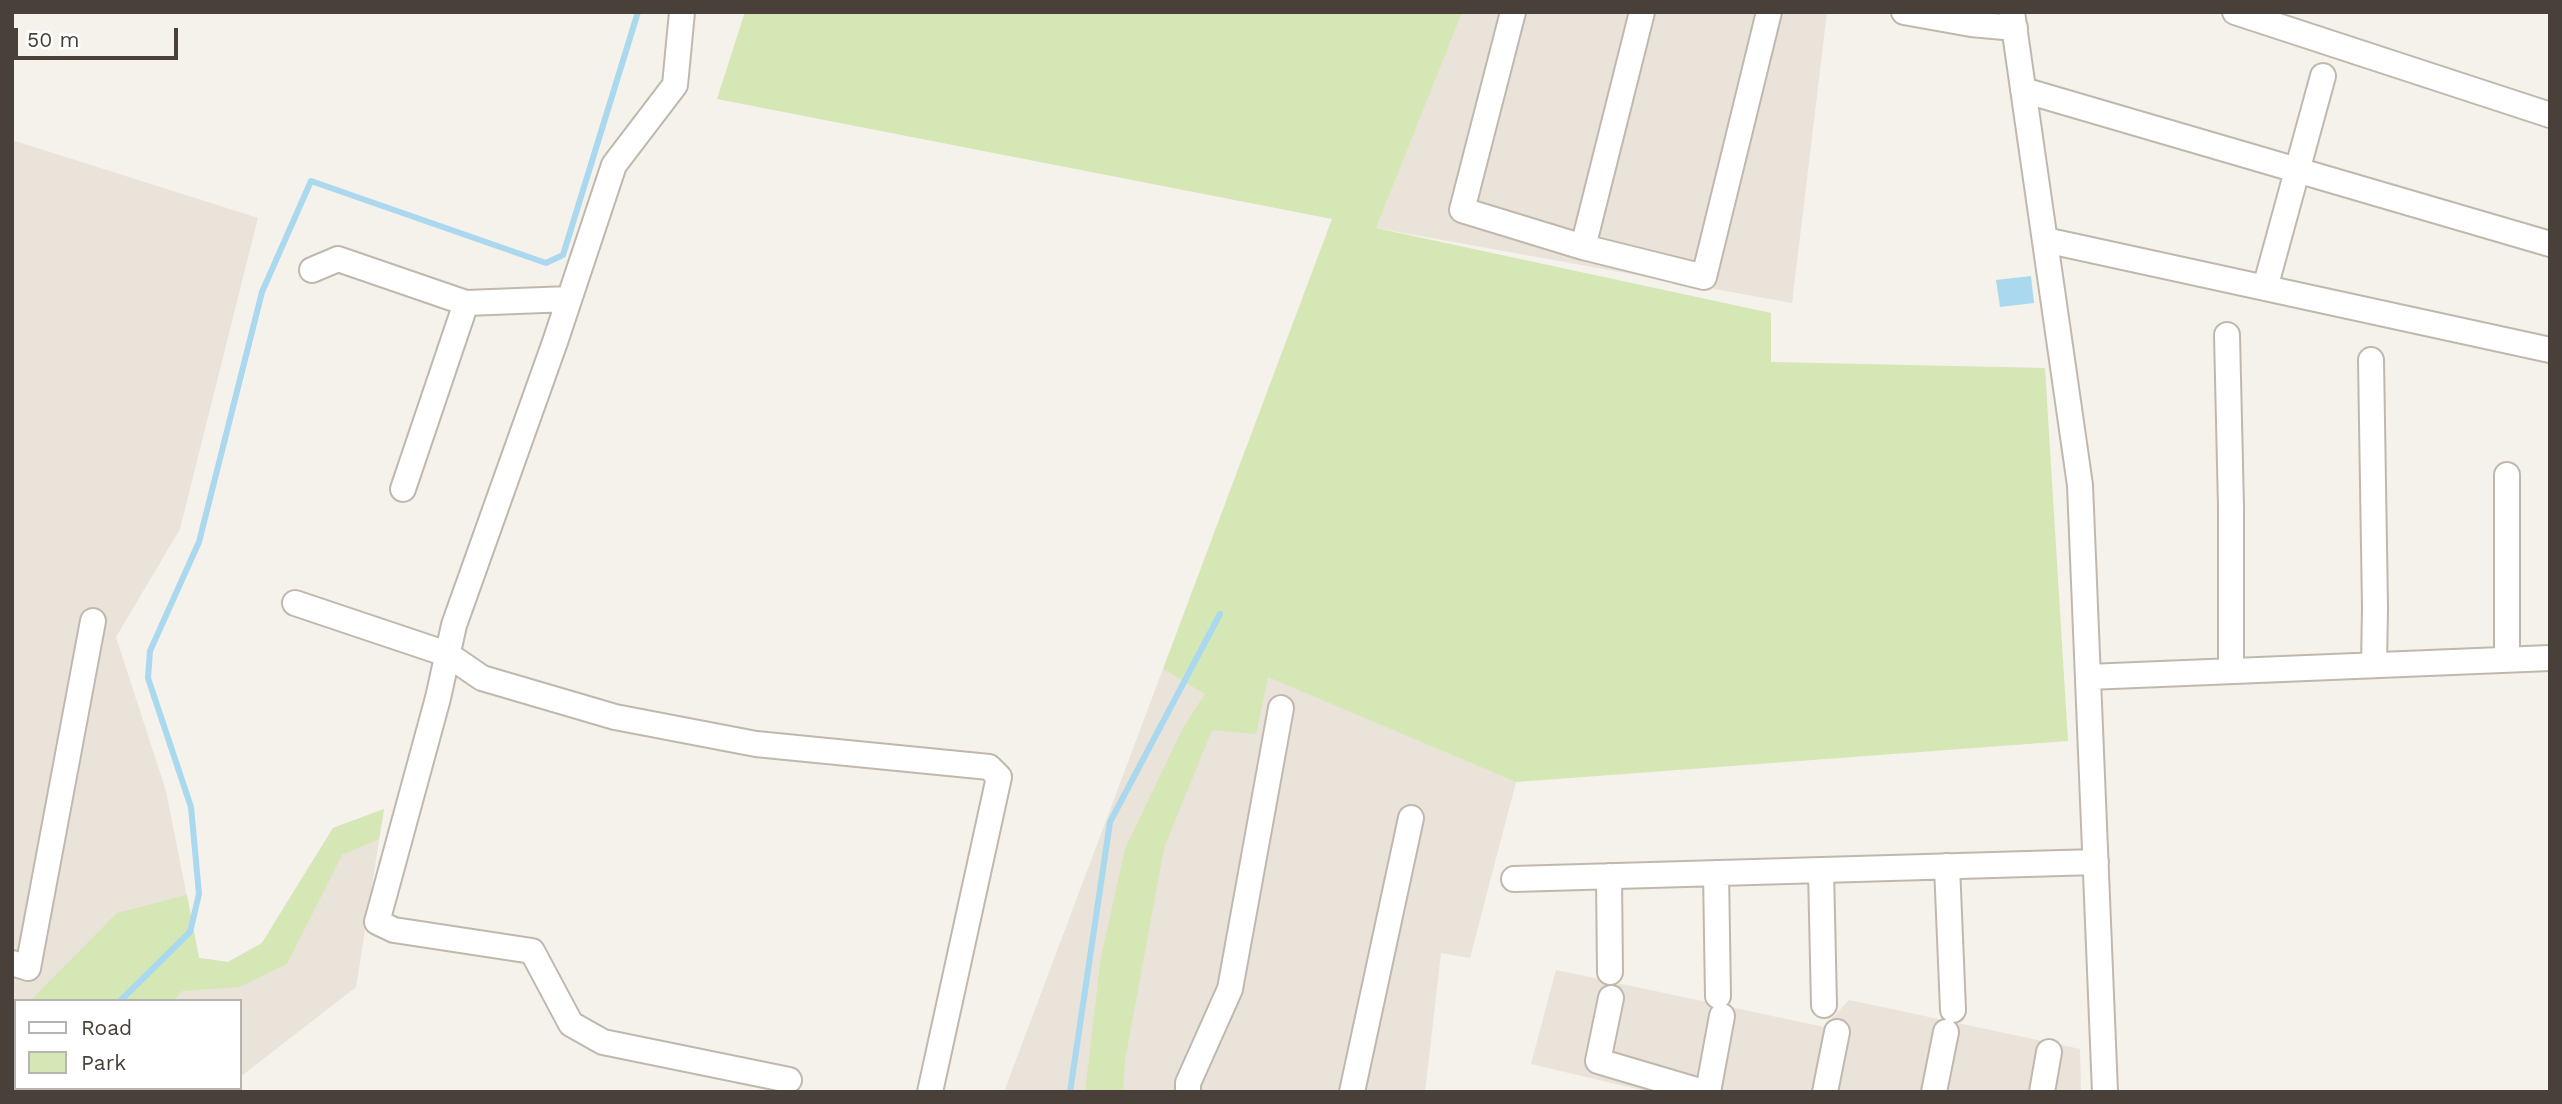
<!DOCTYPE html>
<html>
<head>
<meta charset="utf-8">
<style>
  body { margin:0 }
  #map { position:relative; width:2562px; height:1104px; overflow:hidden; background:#f5f1eb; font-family:"Work Sans",sans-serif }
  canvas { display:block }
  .frame { position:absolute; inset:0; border:14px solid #494139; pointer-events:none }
  .legend { position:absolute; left:14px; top:999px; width:228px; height:91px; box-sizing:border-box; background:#fff; border:2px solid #b6b3b0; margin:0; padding:9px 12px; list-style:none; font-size:21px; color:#494139 }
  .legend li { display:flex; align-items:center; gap:14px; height:35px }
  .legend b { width:35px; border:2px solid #b6b3b0 }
  .scale { position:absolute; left:14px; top:28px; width:164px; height:32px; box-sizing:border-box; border:4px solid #494139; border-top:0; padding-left:9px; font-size:21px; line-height:24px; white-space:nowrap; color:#494139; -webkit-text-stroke:5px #fff; paint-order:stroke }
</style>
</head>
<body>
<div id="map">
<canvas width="2562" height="1104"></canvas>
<div class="frame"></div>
<ul class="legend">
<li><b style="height:9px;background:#fff"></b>Road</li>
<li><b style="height:19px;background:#d4e7b5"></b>Park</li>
</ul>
<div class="scale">50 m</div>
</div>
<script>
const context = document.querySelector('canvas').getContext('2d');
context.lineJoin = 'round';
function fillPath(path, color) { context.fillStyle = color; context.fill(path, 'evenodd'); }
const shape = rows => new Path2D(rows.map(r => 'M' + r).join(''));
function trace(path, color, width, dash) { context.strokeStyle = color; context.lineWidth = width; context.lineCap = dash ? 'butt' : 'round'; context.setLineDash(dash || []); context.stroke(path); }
fillPath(shape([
  [1460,12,1827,12,1792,303,1376,228],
  [12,140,258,218,180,529,116,637,166,791,199,958,228,962,262,943,333,828,384,809,356,987,240,1077,240,1001,16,1001,16,1088,226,1088,247,1092,12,1092],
  [1163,669,1205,693,1268,676,1516,782,1470,958,1441,953,1425,1092,1004,1092],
  [1556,970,1824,1027,1849,1000,2080,1049,2081,1092,1650,1092,1531,1064]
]), '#e9e3d9');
fillPath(shape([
  [745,12,1462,12,1376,228,1771,313,1771,362,2045,368,2068,741,1516,782,1268,677,1256,734,1212,730,1164,848,1125,1060,1123,1092,1085,1092,1101,957,1125,849,1183,728,1205,694,1163,669,1332,219,717,99],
  [384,809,379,839,342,855,287,964,239,987,182,991,174,1001,30,1001,117,913,187,895,199,958,228,962,262,943,333,828],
  [16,1016,16,1088,101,1088,98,1092,12,1092,12,1019]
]), '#d4e7b5');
fillPath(shape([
  [2031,276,2034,303,2000,307,1996,280]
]), '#aad8ef');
trace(shape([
  [120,1001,190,932,199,894,191,807,148,678,150,651,199,542,262,292,311,181,546,263,563,255,638,12],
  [12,1066,16,1066],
  [1070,1092,1110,822,1220,614]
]), '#aad8ef', 6);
const minor = shape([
  [682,12,675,85,614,165,555,342,454,625,438,698,377,922,394,930,532,951,571,1024,603,1042,789,1080],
  [1513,12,1462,210,1583,247,1642,12],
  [1904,12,1971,24,2015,28],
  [2012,12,2080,485,2105,1092],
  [2235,12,2550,115],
  [2023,90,2550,244],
  [2045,240,2550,350],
  [1583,247,1704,277,1769,12],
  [312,270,338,259,466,303,569,299],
  [2265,288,2323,76],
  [2227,335,2231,507,2231,671],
  [2371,360,2375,608,2374,665],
  [2507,475,2507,659],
  [403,489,466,303],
  [295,603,447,654,482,678,615,717,756,744,989,767,999,777,930,1092],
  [2088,677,2550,658],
  [1947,866,1953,1010],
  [1821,870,1824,1005],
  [1716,873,1718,996],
  [1609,876,1610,972],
  [1514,879,2096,862],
  [12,963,28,968,93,621],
  [1611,998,1598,1061,1703,1092],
  [180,1092,183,1088],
  [1188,1092,1188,1083,1230,989,1281,708],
  [1352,1092,1411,818],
  [1708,1092,1722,1016],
  [1825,1092,1837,1032],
  [1934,1092,1946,1032],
  [2042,1092,2049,1052]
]);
trace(minor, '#c0b8ad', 28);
trace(minor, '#fff', 24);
</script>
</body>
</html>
